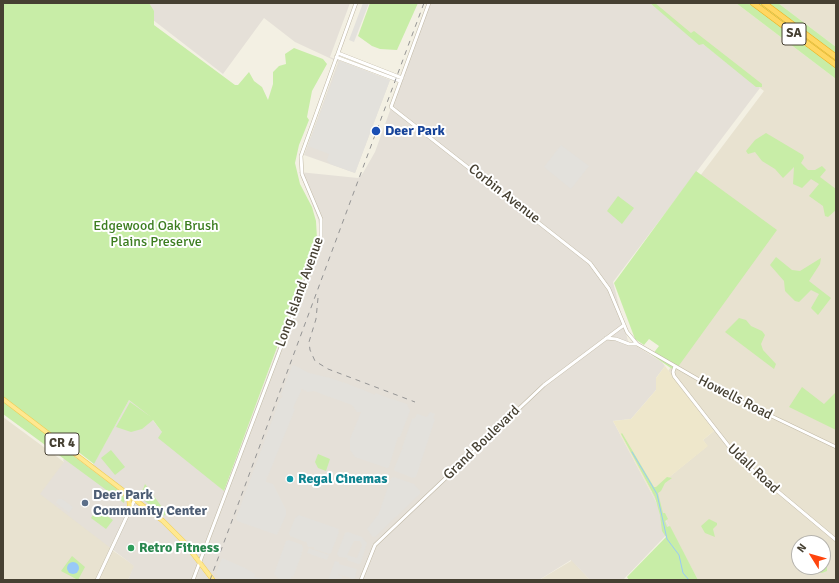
<!DOCTYPE html>
<html>
<head>
<meta charset="utf-8">
<style>
  body { margin:0 }
  #map { position:relative; width:839px; height:583px; overflow:hidden; background:#f3f0e3; font-family:Signika,sans-serif }
  canvas { display:block }
  .frame { position:absolute; inset:0; border:4px solid #464032; pointer-events:none }
  .north { position:absolute; left:791px; top:535px; width:40px; height:40px; box-sizing:border-box; background:#fff; border:1px solid #b5b3ad; border-radius:50%; rotate:307deg; font-size:11px; font-weight:700; line-height:16px; text-align:center; color:#464032 }
  .north::after { content:''; display:block; margin:auto; width:14px; height:18px; background:#ff450e; clip-path:polygon(50% 0,100% 100%,50% 72%,0 100%) }
</style>
</head>
<body>
<div id="map">
<canvas width="839" height="583"></canvas>
<div class="frame"></div>
<div class="north">N</div>
</div>
<script>
const context = document.querySelector('canvas').getContext('2d');
context.lineJoin = 'round';
function fillPath(path, color) { context.fillStyle = color; context.fill(path, 'evenodd'); }
const shape = rows => new Path2D(rows.map(r => 'M' + r).join(''));
function trace(path, color, width, dash) { context.strokeStyle = color; context.lineWidth = width; context.lineCap = dash ? 'butt' : 'round'; context.setLineDash(dash || []); context.stroke(path); }
function label(font, color, halo, rows, align = 'center') {
  context.font = font + ' Signika,sans-serif'; context.lineWidth = 4; context.setLineDash([]); context.textBaseline = 'middle'; context.strokeStyle = halo; context.fillStyle = color; for (const [text, x, y, turn = 0] of rows) {
    context.save(); context.translate(x, y); context.rotate((+turn || 0) * Math.PI / 180); context.textAlign = isNaN(turn) ? turn : align; if (halo) context.strokeText(text, 0, 0); context.fillText(text, 0, 0); context.restore();
  }
}
fillPath(shape([
  [650,3,736,3,836,79,836,580,698,580,651,492,707,446,703,440,714,431,668,371,772,231,700,176,764,91],
  [799,543,823,543,823,567,799,567],
  [778,3,836,3,836,47],
  [3,417,64,462,112,550,135,566,128,580,3,580],
  [571,559,590,580,539,580,571,561]
]), '#e8e2d0');
fillPath(shape([
  [131,3,350,3,330,57,390,80,355,173,304,155,338,62,295,42,264,18,223,74],
  [429,3,650,3,760,88,613,282,628,341,662,362,665,366,656,378,656,390,631,419,613,421,671,530,623,580,590,580,571,560,539,580,128,580,134,566,40,494,64,462,63,460,72,449,93,465,129,400,148,414,162,432,224,491,318,240,320,230,318,219,299,172,358,178,363,173,375,152]
]), '#e5e0d8');
fillPath(shape([
  [665,366,714,431,703,440,708,446,651,492,613,421,631,419,656,390,656,378]
]), '#eee7cb');
fillPath(shape([
  [3,3,149,3,154,11,154,25,235,85,238,85,249,72,254,81,262,87,268,100,273,84,273,72,279,66,286,64,285,54,294,48,323,59,327,64,312,91,307,117,309,120,299,145,295,163,300,184,312,207,316,221,317,239,224,491,158,438,162,432,153,420,142,429,131,432,116,427,130,402,151,417,129,400,94,464,72,447,68,452,116,488,125,499,124,503,3,414],
  [370,3,418,3,397,50,380,49,372,46,358,36],
  [650,3,655,3,691,33,694,31,762,84,762,87,756,87,703,44,699,45],
  [736,3,750,3,787,30,836,67,836,79],
  [755,3,761,3,836,59,836,64],
  [766,3,778,3,836,47,836,54],
  [766,133,803,155,804,158,801,163,808,170,815,170,822,166,826,170,820,177,836,189,836,210,828,217,825,216,823,206,809,196,819,184,811,179,802,188,793,184,794,167,783,178,775,169,762,161,755,152,748,154,746,151,755,140],
  [696,171,777,230,675,371,652,355,659,346,649,339,644,345,635,339,614,283],
  [618,196,634,208,622,224,607,211],
  [776,257,792,270,800,271,821,258,820,264,809,281,831,298,818,315,811,308,819,294,811,290,799,302,795,301,785,291,784,281,770,265],
  [739,318,746,320,751,326,762,331,765,335,761,344,763,350,776,364,774,369,725,332],
  [802,387,824,404,836,392,836,430,789,407],
  [622,433,654,487,656,487,667,477,672,478,665,483,661,491,658,493,663,513,665,513,668,519,665,521,667,527,670,526,698,580,629,580,627,577,666,537,662,531,660,515,655,497,621,434],
  [111,450,125,467,115,475,101,458],
  [318,454,330,459,326,471,318,468,315,462],
  [145,484,167,514,163,516,140,497],
  [97,509,113,520,106,529,91,518],
  [709,519,717,523,717,525,713,529,715,537,705,533,701,526],
  [72,556,85,567,78,580,61,571],
  [823,559,827,565,827,571,822,573,817,572,809,574,801,567,823,567]
]), '#c8eda7');
fillPath(shape([
  [363,3,369,3,354,42,349,40],
  [340,61,390,80,355,173,330,164,327,160,329,154,308,146],
  [561,145,589,166,571,189,544,167],
  [294,365,309,373,326,377,326,378,327,377,342,382,342,384,343,382,358,388,358,389,359,388,375,395,375,393,391,399,391,400,392,399,407,404,410,411,400,437,398,437,389,467,387,468,355,457,350,450,350,439,361,412,357,412,352,405,330,397,330,396,329,397,314,391,307,392,306,390,305,391,301,388,301,391,293,408,295,409,268,476,265,477,257,474,265,477,267,477,266,482,273,484,286,510,286,515,277,535,237,521,236,518,280,399,283,396,281,395,292,366],
  [430,412,435,414,433,418,435,419,416,477,413,478,395,471,394,469,402,449,404,449,402,448,412,419,415,418,417,414,427,417],
  [394,477,414,484,420,491,420,494,375,537,372,536,367,529,377,516,378,516,391,478],
  [58,499,62,499,73,507,69,513,56,503],
  [299,515,339,529,338,531,339,532,331,553,329,554,314,549,314,547,308,547,306,541,305,542,290,536,289,533,295,518],
  [348,532,362,537,367,543,361,563,358,564,347,560,348,558,339,557,337,554,345,533],
  [354,541,360,541,362,545,357,558,347,555],
  [289,540,302,545,303,548,302,552,300,552,302,553,293,577,291,576,291,580,280,580,274,574,286,541],
  [309,548,329,555,327,560,307,553],
  [222,558,245,568,255,574,254,577,262,578,262,580,220,580,216,573],
  [335,561,339,562,339,564,357,569,355,578,353,579,339,574,339,573,338,575,342,576,341,579,337,578,336,580,328,580]
]), '#e3e1dc');
fillPath(shape([
  '67 568a6 6 0 1 1 12 0a6 6 0 1 1-12 0Z'
]), '#98c9f7');
trace(shape([
  [632,452,657,494,667,539,679,555,683,573,689,580]
]), '#98c9f7', 1);
const tertiary = shape([
  [429,3,391,107,590,263,609,289,627,332,637,344,715,389,836,447],
  [338,53,402,78],
  [336,57,400,81],
  [606,338,616,339,629,344,637,344],
  [675,366,673,372,674,376,738,458,836,540],
  [97,580,135,499],
  [193,580,321,241,321,219,302,174,301,156,356,3],
  [361,580,375,545,544,385,624,325]
]);
const primary = shape([
  [3,399,163,521,184,542,213,580],
  [124,493,129,499,130,510]
]);
const motorway = shape([
  [753,3,836,65],
  [764,3,836,57]
]);
trace(tertiary, '#c0b8a5', 4);
trace(primary, '#f0cd54', 5);
trace(motorway, '#edb223', 6);
trace(tertiary, '#fff', 3);
trace(primary, '#ffe890', 4);
trace(motorway, '#ffd762', 5);
trace(shape([
  [318,298,316,319,309,342,310,350,315,361,328,369,415,402],
  [210,580,424,3]
]), '#949494', 1, [5, 5]);
for (const [x, y, r, color] of [
  [376,131,5,"#1a4fb4"],
  [290,479,4,"#0f9aa8"],
  [85,503,4,"#5c6f8a"],
  [131,548,4,"#2e9e5b"]
]) { const dot = new Path2D(); dot.arc(x, y, r, 0, 2 * Math.PI); context.fillStyle = color; context.fill(dot); trace(dot, '#fff', 1.5); }
for (const [x, y, w] of [
  [794,34,24],
  [62,444,34]
]) { const box = new Path2D(); box.roundRect(x - w / 2, y - 11, w, 22, 3); context.fillStyle = '#fff'; context.fill(box); trace(box, '#464032', 1); }
label('bold 13px', '#464032', null, [
  ["SA",794,34],
  ["CR 4",62,444]
]);
label('bold 14px', '#164399', '#fff', [
  ["Deer Park",385,131]
], 'left');
label('14px', '#464032', '#fff', [
  ["Corbin Avenue",504,194,38],
  ["Long Island Avenue",300,292,-70],
  ["Howells Road",735,398,27],
  ["Grand Boulevard",482,443,-44],
  ["Udall Road",753,469,43]
]);
label('14px', '#3c7d20', '#fff', [
  ["Edgewood Oak Brush",156,226],
  ["Plains Preserve",156,242]
]);
label('bold 14px', '#0d838f', '#fff', [
  ["Regal Cinemas",298,479]
], 'left');
label('bold 14px', '#4e5e75', '#fff', [
  ["Deer Park",93,495],
  ["Community Center",93,511]
], 'left');
label('bold 14px', '#27864d', '#fff', [
  ["Retro Fitness",139,548]
], 'left');
</script>
</body>
</html>
